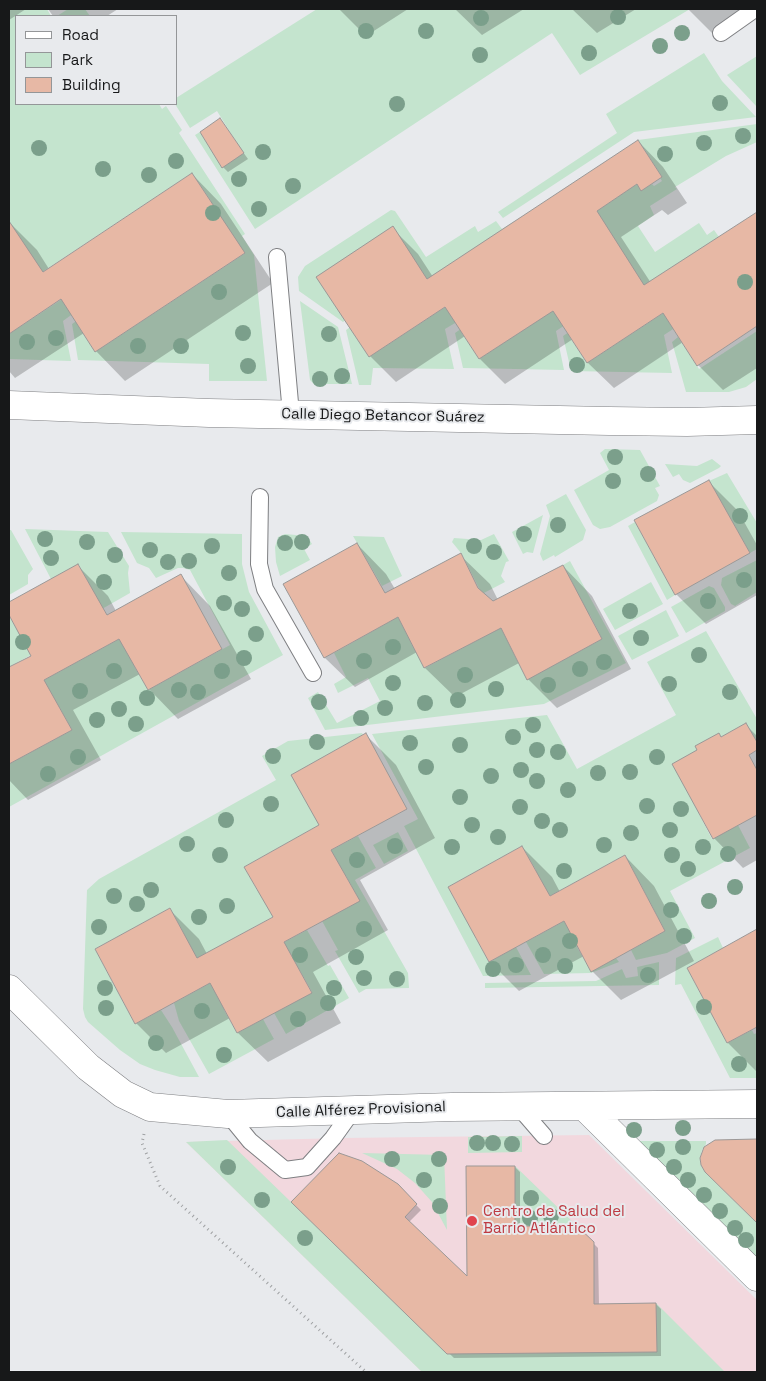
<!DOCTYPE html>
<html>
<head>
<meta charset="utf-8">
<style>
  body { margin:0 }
  #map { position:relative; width:766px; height:1381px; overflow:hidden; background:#e8eaed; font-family:"Space Grotesk",sans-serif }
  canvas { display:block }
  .frame { position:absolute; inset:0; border:10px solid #171819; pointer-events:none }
  .legend { position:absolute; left:15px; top:15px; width:162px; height:90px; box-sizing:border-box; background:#e8eaed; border:1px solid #949698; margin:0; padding:6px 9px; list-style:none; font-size:15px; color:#171819 }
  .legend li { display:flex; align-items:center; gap:10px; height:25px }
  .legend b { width:25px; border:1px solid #949698 }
</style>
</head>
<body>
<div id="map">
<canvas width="766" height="1381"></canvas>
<div class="frame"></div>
<ul class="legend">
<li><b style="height:6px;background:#fff"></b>Road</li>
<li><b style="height:14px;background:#c4e4ce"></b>Park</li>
<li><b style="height:14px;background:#e7b8a5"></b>Building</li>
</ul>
</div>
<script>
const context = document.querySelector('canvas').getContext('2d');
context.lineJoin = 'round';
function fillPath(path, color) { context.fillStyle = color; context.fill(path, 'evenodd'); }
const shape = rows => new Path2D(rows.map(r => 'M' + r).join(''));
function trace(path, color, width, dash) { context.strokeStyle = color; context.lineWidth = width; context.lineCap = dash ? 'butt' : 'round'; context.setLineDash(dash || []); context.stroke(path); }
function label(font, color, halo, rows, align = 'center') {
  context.font = font + ' "Space Grotesk",sans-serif'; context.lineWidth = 4; context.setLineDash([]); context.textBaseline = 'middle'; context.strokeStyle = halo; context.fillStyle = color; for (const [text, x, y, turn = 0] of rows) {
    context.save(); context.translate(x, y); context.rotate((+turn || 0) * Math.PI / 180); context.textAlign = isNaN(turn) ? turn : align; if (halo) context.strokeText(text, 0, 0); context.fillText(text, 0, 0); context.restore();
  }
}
fillPath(shape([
  [589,1135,757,1300,757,1372,422,1372,186,1142,342,1138]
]), '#f2d8de');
fillPath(shape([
  [9,9,47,9,51,16,16,16,16,104,159,104,162,109,166,106,182,130,179,133,245,234,242,236,254,255,267,381,209,381,209,364,78,360,72,324,97,307,106,304,77,324,95,352,244,254,226,225,181,222,211,201,192,173,12,292,9,288,9,259,26,248,9,221],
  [68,9,85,9,90,16,57,16],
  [317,9,690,9,580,75,552,33,255,229,195,135,200,132,222,167,243,153,217,111,190,128,175,104,176,104,176,98],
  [704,53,722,81,756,117,634,132,503,218,498,212,617,133,606,114],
  [757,56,757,107,727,75],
  [757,124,757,142,726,156,675,187,677,189,650,206,654,215,638,226,655,252,699,223,707,235,714,230,719,237,619,302,400,297,368,305,343,322,299,291,298,277,305,266,391,210,395,211,426,257,475,226,478,232,496,221,502,229,515,221,534,252,637,184,641,190,652,184,654,186,662,181,660,178,662,177,638,140],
  [76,290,85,305,63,321,71,361,9,359,9,334],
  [456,300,467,316,445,329,454,369,373,368,371,385,359,385,346,330,381,306,351,329,369,357],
  [300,301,338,327,352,384,314,384,310,380],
  [565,302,576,318,556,331,564,370,463,368,455,333,490,308,492,311,461,332,479,359],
  [674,306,684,322,664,335,672,373,571,371,563,336,600,311,602,314,569,336,587,363],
  [757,331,757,379,746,387,729,392,686,392,672,342,678,337,699,369],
  [605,449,640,450,660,486,655,488,659,495,657,501,610,527,600,529,593,525,574,490,609,470,600,453],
  [712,459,721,466,719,468,690,483,683,480,679,474,673,477,665,464,697,466],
  [727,473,757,523,757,549,750,553,709,481],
  [566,494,586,530,583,540,555,557,554,555,543,561,540,554,550,516,546,505],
  [543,515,533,553,527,552,523,554,512,532],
  [635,522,675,595,667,600,628,526],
  [25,529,108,532,129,566,128,573,130,593,102,609,79,565,51,579],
  [9,530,11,530,33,569,28,575,28,584,9,595],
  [121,532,242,534,242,564,249,592,283,655,9,807,9,764,72,730,59,707,47,712,33,686,130,633,145,659,134,666,148,690,230,645,190,570,183,568,178,568,156,578,149,568,137,563],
  [285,534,307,536,312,544,304,549,310,560,280,576,276,562,275,547,278,537],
  [494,534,509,561,506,562,501,576,505,582,482,594,461,553,452,542,454,538,481,540],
  [353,536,384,537,402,576,382,586],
  [757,560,757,592,735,606,731,604,721,585,722,578],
  [570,561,626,663,544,704,325,730,308,698,318,692,337,723,380,701,368,678,338,693,334,684,346,677,334,653,410,610,411,643,425,668,513,621,527,647,514,654,527,679,602,639,590,615,578,621,575,588,563,565],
  [651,582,663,604,615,630,603,609],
  [709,586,714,588,725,607,725,611,686,633,671,607],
  [666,610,679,636,632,660,618,636],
  [9,615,16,628,27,623,31,655,9,667],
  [706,631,757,719,757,742,746,724,721,737,719,734,697,750,711,807,699,814,712,839,738,825,750,848,670,891,695,938,667,953,636,960,631,950,665,931,625,855,550,896,525,878,536,870,522,846,448,887,461,911,487,930,475,937,489,962,516,947,531,975,483,976,404,826,418,819,372,734,547,715,577,769,676,715,647,662],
  [362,733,363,735,292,775,305,799,330,819,244,867,257,890,269,885,283,911,186,965,183,932,170,908,95,949,135,1024,161,1010,172,1027,199,1077,180,1077,155,1070,140,1064,120,1050,88,1022,85,1017,83,1009,87,890,99,879,276,780,262,756,288,741],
  [398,832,408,851,384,864,373,845],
  [358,836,376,868,355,880,408,973,409,988,366,989,359,993,335,951,338,950,322,921,359,900,346,876,335,882,320,856],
  [575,915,589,940,577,947,591,971,616,958,619,962,591,973,544,974,526,942],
  [307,930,328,966,330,965,349,998,286,1034,274,1013,312,992,299,969,273,948],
  [718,937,723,948,687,968,700,993,712,987,714,1019,727,1043,752,1030,754,1034,757,1033,757,1078,730,1078,681,984,675,985,676,958],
  [659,962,659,985,485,988,485,983,596,981,622,969,626,978,638,976,637,967],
  [221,977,236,1003,224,1010,237,1033,263,1019,274,1039,209,1074,179,1021,174,1003],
  [522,1136,522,1152,468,1153,468,1137],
  [227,1140,447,1353,656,1352,656,1303,725,1372,422,1372,186,1142],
  [631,1141,706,1141,706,1144,702,1150,700,1158,701,1165,705,1172,757,1223,757,1265],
  [362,1153,444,1155,447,1230,432,1202,415,1183,397,1169],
  [515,1166,577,1226,515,1226]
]), '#c4e4ce');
fillPath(shape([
  [9,9,26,9,9,20],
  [48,9,118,9,107,16,53,16],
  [339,9,408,9,366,36],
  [455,9,524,9,482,35],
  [572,9,636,9,597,33],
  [688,9,752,9,713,34],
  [220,120,248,159,228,172,223,167],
  [638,141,663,167,687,203,668,215,662,210,621,237,651,283,757,213,757,368,723,390,698,365,683,342,614,388,588,363,573,339,505,384,480,359,465,336,396,382,370,356,318,277,392,228,418,254,433,277],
  [192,174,221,204,273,283,125,381,96,351,84,333,15,378,9,371,9,222,37,250,49,269],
  [708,481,738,511,757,545,757,595,706,624,676,594,636,521],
  [357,544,386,574,395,589,460,555,490,584,498,600,563,566,592,596,631,669,557,708,528,679,519,663,455,697,425,668,417,652,355,687,325,658,284,584],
  [78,566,108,596,116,611,181,576,210,606,251,679,178,719,149,689,140,674,73,710,101,760,28,800,9,780,9,669,32,656,9,612,9,604],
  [746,725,757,736,757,860,743,868,714,838,719,735,722,738],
  [366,735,396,765,435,838,360,880,388,930,313,972,341,1023,268,1062,238,1033,230,1018,166,1053,136,1023,97,949,169,909,199,939,207,954,274,917],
  [522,847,552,877,560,892,625,856,654,886,694,961,621,1000,592,971,584,956,519,991,490,962,450,887],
  [757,931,757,1072,728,1043,689,969],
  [715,1141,757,1141,757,1222,725,1190],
  [515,1167,520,1172,520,1228,577,1227,598,1248,599,1305,656,1304,661,1309,661,1356,454,1358,293,1202,397,1185,421,1210,409,1222,468,1279]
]), '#0003');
const building = shape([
  [220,118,244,153,222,168,200,132,220,118],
  [638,140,662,177,641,191,637,184,597,211,644,285,757,212,757,326,697,366,663,313,587,363,553,311,479,359,445,307,369,357,316,277,393,226,427,279,638,140],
  [192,173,245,253,95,352,61,299,9,334,9,221,43,272,192,173],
  [709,480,750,553,675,595,634,520,709,480],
  [357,543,385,593,461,553,478,588,493,601,563,565,602,639,527,680,501,628,424,668,398,617,324,658,283,584,357,543],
  [78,564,107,615,181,574,222,649,148,690,119,639,44,680,72,730,9,764,9,667,31,656,9,615,9,602,78,564],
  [746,723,757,742,757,750,749,755,757,770,757,815,713,839,672,764,697,750,695,746,719,733,721,737,746,723],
  [366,733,407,809,331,850,360,901,284,942,312,993,237,1033,210,983,135,1024,95,949,170,908,197,958,273,917,244,867,319,825,291,775,366,733],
  [522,846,550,896,625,855,665,931,591,972,564,921,489,962,448,887,522,846],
  [757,929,757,1027,727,1043,687,968,757,929],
  [757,1139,757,1223,705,1172,701,1165,700,1158,704,1147,715,1140,757,1139],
  [339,1153,362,1161,398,1184,417,1204,405,1217,467,1276,466,1166,515,1166,515,1226,577,1226,594,1242,594,1304,656,1303,657,1352,447,1354,291,1202,339,1153]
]);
fillPath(building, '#e7b8a5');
trace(building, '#9b9897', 1);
const lane = shape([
  [721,33,755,9],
  [277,257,291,414],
  [260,497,259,564,265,589,313,673],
  [518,1106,544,1136],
  [228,1114,250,1141,285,1170,307,1167,333,1138,353,1110]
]);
const street = shape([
  [9,405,209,413,609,421,687,422,757,420],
  [9,989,88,1067,123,1094,150,1107,228,1114,452,1107,757,1104],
  [584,1106,757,1277]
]);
trace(lane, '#7e7f82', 18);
trace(street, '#7e7f82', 29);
trace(shape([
  [144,1134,142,1143,160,1186,366,1372]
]), '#9fa1a3', 3, [1, 4]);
trace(lane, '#fff', 16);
trace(street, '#fff', 28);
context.fillStyle = '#7b9f8b';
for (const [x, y] of [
  [618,17],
  [481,18],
  [366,31],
  [426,31],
  [682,33],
  [660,46],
  [589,53],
  [480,55],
  [720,103],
  [397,104],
  [743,136],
  [704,143],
  [39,148],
  [263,152],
  [665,154],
  [176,161],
  [103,169],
  [149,175],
  [239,179],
  [293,186],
  [259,209],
  [213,213],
  [745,282],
  [219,292],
  [243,333],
  [329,334],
  [56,338],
  [27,342],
  [138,346],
  [181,346],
  [577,365],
  [248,366],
  [342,376],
  [320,379],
  [615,457],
  [648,474],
  [613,481],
  [740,516],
  [558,525],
  [524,534],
  [45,539],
  [87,542],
  [302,542],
  [285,543],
  [212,546],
  [474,546],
  [150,550],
  [494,552],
  [115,555],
  [51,558],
  [189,561],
  [168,562],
  [229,573],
  [744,580],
  [104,582],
  [708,601],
  [224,603],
  [242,609],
  [630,611],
  [256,634],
  [641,638],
  [23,642],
  [393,647],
  [699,655],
  [244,658],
  [364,661],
  [604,662],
  [580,669],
  [114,671],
  [222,671],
  [465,675],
  [393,683],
  [669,684],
  [548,685],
  [496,689],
  [179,690],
  [80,691],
  [198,692],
  [730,692],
  [147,698],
  [458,700],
  [319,702],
  [425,703],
  [385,708],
  [119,709],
  [361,718],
  [97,720],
  [136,724],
  [533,725],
  [513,737],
  [317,742],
  [410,743],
  [460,745],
  [537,750],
  [558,752],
  [273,756],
  [78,757],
  [657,757],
  [426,767],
  [521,770],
  [630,772],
  [598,773],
  [48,774],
  [491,776],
  [537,781],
  [568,790],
  [460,797],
  [271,804],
  [647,806],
  [520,807],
  [681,809],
  [226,820],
  [542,821],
  [472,825],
  [560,830],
  [670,830],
  [631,833],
  [498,837],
  [187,844],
  [604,845],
  [395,846],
  [452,847],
  [703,847],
  [728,854],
  [220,855],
  [672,855],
  [357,860],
  [688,869],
  [564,871],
  [735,887],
  [151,890],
  [114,896],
  [709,901],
  [137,904],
  [227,906],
  [671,910],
  [199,917],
  [99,927],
  [364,929],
  [684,936],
  [570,941],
  [300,955],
  [543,955],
  [356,957],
  [516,965],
  [565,966],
  [493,969],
  [648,975],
  [364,978],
  [397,979],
  [105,988],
  [334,988],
  [328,1003],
  [704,1007],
  [106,1008],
  [202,1011],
  [298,1019],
  [156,1043],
  [224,1055],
  [739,1064],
  [683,1128],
  [634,1130],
  [477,1143],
  [493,1143],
  [512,1144],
  [683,1147],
  [657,1150],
  [392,1159],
  [439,1159],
  [228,1167],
  [674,1167],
  [424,1180],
  [688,1180],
  [704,1195],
  [531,1198],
  [262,1200],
  [440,1206],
  [720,1211],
  [551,1216],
  [530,1218],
  [735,1228],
  [305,1238],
  [746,1240]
]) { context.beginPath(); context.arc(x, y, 8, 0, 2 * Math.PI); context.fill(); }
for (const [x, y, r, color] of [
  [472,1221,6,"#e0444e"]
]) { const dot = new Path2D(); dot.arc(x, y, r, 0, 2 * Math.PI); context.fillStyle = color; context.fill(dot); trace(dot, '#e8eaed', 2); }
label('15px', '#171819', '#e8eaed', [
  ["Calle Diego Betancor Suárez",383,416,1],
  ["Calle Alférez Provisional",361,1110,-2]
]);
label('15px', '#be3a42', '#e8eaed', [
  ["Centro de Salud del",483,1212],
  ["Barrio Atlántico",483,1229]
], 'left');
</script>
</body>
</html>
